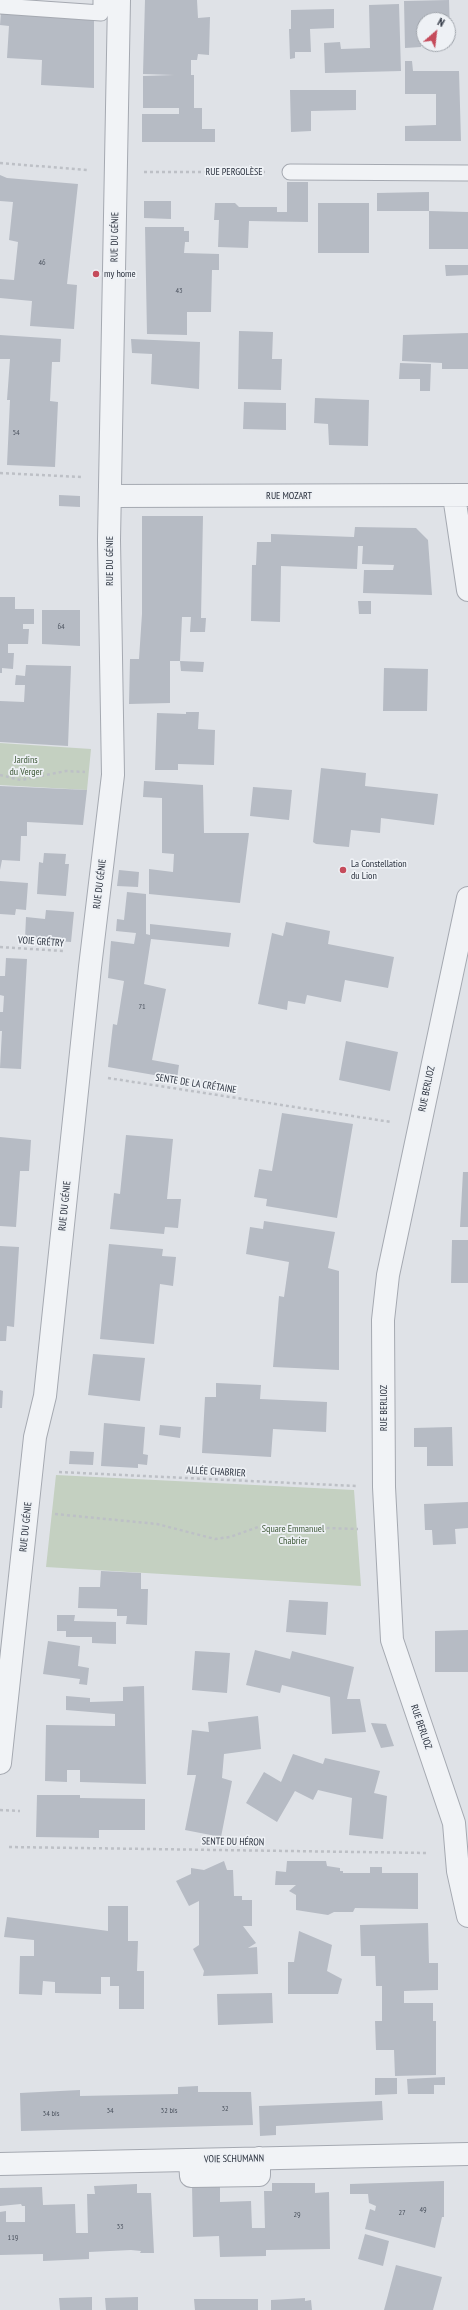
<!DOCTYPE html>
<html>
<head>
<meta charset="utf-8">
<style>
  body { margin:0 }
  #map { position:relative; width:468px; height:2310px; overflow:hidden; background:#dfe2e7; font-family:"PT Sans Narrow",sans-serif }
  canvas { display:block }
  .north { position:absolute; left:416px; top:12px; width:40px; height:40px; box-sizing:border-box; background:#eef1f5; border:1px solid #9fa4ab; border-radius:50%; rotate:28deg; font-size:11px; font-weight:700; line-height:16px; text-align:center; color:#29303d }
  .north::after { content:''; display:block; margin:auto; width:14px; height:18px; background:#c54b5b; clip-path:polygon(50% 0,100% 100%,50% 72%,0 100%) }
</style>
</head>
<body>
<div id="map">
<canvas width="468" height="2310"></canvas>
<div class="north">N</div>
</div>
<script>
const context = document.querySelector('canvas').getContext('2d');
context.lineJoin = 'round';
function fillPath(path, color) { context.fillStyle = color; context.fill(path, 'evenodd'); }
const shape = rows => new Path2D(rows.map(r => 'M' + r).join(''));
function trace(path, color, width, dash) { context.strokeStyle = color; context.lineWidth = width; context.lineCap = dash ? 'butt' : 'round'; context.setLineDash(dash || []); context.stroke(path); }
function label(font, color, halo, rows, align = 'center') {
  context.font = font + ' "PT Sans Narrow",sans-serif'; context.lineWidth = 3.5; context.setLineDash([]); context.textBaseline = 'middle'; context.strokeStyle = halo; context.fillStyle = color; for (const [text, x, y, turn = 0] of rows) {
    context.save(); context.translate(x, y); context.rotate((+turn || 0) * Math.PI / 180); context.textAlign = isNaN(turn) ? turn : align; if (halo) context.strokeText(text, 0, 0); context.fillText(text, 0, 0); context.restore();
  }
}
fillPath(shape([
  [0,743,91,749,87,790,0,785],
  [56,1475,354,1490,361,1586,46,1567]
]), '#c4d0c1');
fillPath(shape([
  [145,0,197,0,198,18,210,17,209,55,198,54,197,60,191,60,191,75,194,75,194,108,202,108,202,129,215,129,215,142,142,142,142,114,179,114,179,108,143,108,143,76,174,75,143,74],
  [449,0,450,33,448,33,448,20,424,20,424,34,421,34,421,47,405,48,404,1],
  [399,4,401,71,325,73,324,43,340,42,341,49,370,48,369,5],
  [334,9,334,28,310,29,311,52,295,52,295,58,290,59,289,29,291,29,291,10],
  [1,12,94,19,94,88,41,85,42,60,7,58,9,26,0,25],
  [405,61,412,61,413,71,459,71,461,141,405,141,405,126,436,125,436,94,405,94],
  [290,90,356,90,356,110,311,111,311,131,291,132],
  [0,175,7,178,78,184,67,284,77,285,74,329,30,326,32,301,0,298,0,279,14,280,18,242,9,240,13,202,0,201],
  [287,182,308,182,308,222,249,221,248,248,218,247,219,220,214,220,215,203,235,203,239,207,277,207,277,212,287,212],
  [429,192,429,211,377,211,377,193],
  [144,201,171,201,171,219,144,218],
  [318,203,369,203,369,253,318,253],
  [429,211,468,212,468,249,429,249],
  [145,227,184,227,184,231,189,231,189,242,185,242,184,253,219,254,219,270,212,270,211,312,187,312,187,335,147,334],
  [445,265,468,265,468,275,446,276],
  [239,331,273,332,272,359,282,359,281,390,238,389],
  [468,333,468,369,442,369,442,363,402,361,403,335],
  [0,335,61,339,60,362,52,362,50,401,58,402,55,467,7,465,10,400,7,400,10,359,0,359],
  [131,339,200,342,199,389,151,384,152,354,132,353],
  [400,363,431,364,430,391,420,391,420,379,399,379],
  [315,398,369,400,368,446,329,445,328,424,314,423],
  [244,402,286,403,286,430,243,429],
  [59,495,80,496,80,507,59,506],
  [142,516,203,516,201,618,206,618,205,632,190,632,191,617,182,617,180,661,170,661,170,703,129,704,130,659,139,659,142,614],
  [355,527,416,528,428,540,432,595,363,593,364,570,393,570,394,565,362,564,363,546,358,546,357,569,281,566,280,622,251,621,252,565,256,565,257,542,271,542,271,534,354,537],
  [0,597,15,597,15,609,34,609,34,624,23,624,23,629,29,629,28,644,8,644,8,653,14,653,13,669,2,668,2,673,0,673],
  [358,601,371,601,371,614,359,614],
  [42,610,80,610,80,646,42,644],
  [180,661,204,662,203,672,181,671],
  [26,665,71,666,68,746,0,742,0,701,24,702,25,685,15,685,16,675,25,676],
  [384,668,428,669,427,711,383,711],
  [186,712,199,712,198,729,215,730,214,765,178,764,178,770,155,770,157,713,186,714],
  [321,768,366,773,365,786,438,794,434,825,381,818,380,833,351,830,349,847,316,844,313,842],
  [144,781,203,785,204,833,249,833,240,903,149,894,149,869,173,872,174,854,162,853,162,798,143,797],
  [0,786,87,790,83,825,27,822,27,836,21,836,20,861,2,860,0,870],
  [253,787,292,790,289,820,250,816],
  [44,853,66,854,65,864,69,864,66,896,37,894,39,862,43,863],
  [119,870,139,872,138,887,117,886],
  [0,881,28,883,26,910,16,909,15,915,0,914],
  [127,892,146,894,146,934,150,935,150,924,231,933,229,947,151,939,144,984,166,989,152,1060,179,1065,177,1079,108,1067,113,1024,117,1025,124,981,108,978,111,941,134,944,136,933,116,931,117,919,124,920],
  [46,910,74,912,71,942,25,939,26,917,45,919],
  [286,922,330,931,328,944,394,957,388,988,345,980,341,1002,307,995,305,1004,288,1001,287,1010,258,1004,272,933,283,936],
  [6,958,27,959,21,1069,0,1068,2,1031,0,1031,0,1012,3,1012,4,996,0,995,0,976,5,976],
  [346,1041,398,1052,390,1091,339,1080],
  [282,1113,353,1124,337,1218,266,1206,267,1199,254,1197,259,1169,272,1171],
  [126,1135,173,1139,167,1199,181,1199,178,1228,165,1227,164,1234,110,1229,114,1193,120,1194],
  [0,1137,31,1140,29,1171,20,1171,16,1227,0,1226],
  [463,1172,468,1172,468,1227,460,1227],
  [264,1221,335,1232,328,1268,339,1271,339,1370,273,1367,279,1296,284,1297,289,1262,246,1254,250,1227,263,1229],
  [452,1240,468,1240,468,1283,451,1283],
  [109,1244,163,1249,162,1256,176,1257,173,1286,160,1284,154,1344,100,1339],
  [0,1246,19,1247,14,1327,7,1326,6,1341,0,1341],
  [93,1354,145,1358,140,1401,88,1395],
  [216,1383,261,1385,260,1399,327,1402,326,1432,273,1429,271,1457,202,1453,205,1397,216,1397],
  [0,1390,3,1391,2,1408,0,1408],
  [104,1423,145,1427,143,1454,148,1455,147,1465,138,1464,138,1468,101,1466],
  [160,1425,181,1427,180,1438,159,1435],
  [452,1427,453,1466,427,1466,427,1447,414,1447,414,1428],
  [70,1451,94,1452,93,1465,69,1464],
  [468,1502,468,1528,455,1529,456,1544,433,1545,432,1530,425,1530,424,1504],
  [101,1571,141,1573,141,1589,148,1589,147,1625,126,1624,127,1616,117,1616,117,1609,78,1608,79,1587,100,1587],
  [289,1600,328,1602,326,1635,286,1632],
  [57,1615,75,1615,74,1621,116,1622,116,1644,92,1643,92,1637,66,1637,66,1631,57,1631],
  [468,1630,468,1672,435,1672,435,1631],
  [48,1641,80,1646,78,1666,89,1668,87,1685,79,1684,80,1679,43,1674],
  [255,1650,290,1659,292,1651,354,1667,347,1699,360,1699,366,1732,332,1734,330,1697,282,1685,280,1693,246,1685],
  [195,1651,230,1653,227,1693,192,1690],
  [144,1686,146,1784,80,1782,80,1770,67,1770,67,1782,45,1781,46,1725,115,1726,115,1714,66,1710,66,1696,90,1698,90,1702,123,1701,123,1687],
  [258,1716,261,1749,224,1754,222,1778,232,1781,221,1837,185,1830,196,1775,187,1775,192,1730,209,1732,208,1722],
  [371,1723,386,1724,394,1746,381,1748],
  [293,1754,323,1764,325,1758,380,1771,374,1793,387,1796,383,1839,349,1835,352,1798,318,1790,313,1800,295,1791,277,1822,246,1803,264,1772,281,1782],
  [37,1795,80,1795,80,1798,145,1799,145,1830,99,1830,99,1838,36,1837],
  [224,1861,227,1870,233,1870,234,1896,242,1896,242,1900,252,1900,252,1926,243,1926,256,1943,248,1948,257,1947,258,1974,203,1976,204,1971,193,1949,199,1945,199,1901,189,1906,176,1881,191,1874,191,1868,204,1870],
  [287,1861,326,1861,327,1866,340,1868,340,1871,343,1871,343,1873,370,1873,370,1867,382,1867,382,1873,418,1873,418,1909,355,1908,353,1912,334,1912,328,1915,296,1910,296,1895,289,1891,296,1885,275,1885,276,1871,286,1872],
  [108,1906,128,1906,128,1941,138,1941,137,1971,144,1971,144,2009,119,2009,119,1986,110,1986,110,1977,101,1977,101,1994,55,1993,55,1982,43,1981,42,1995,19,1994,20,1956,34,1956,34,1940,4,1937,7,1917,108,1931],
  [428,1923,429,1963,438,1963,438,1990,404,1991,404,2003,433,2003,433,2021,436,2021,436,2075,395,2076,394,2050,376,2050,375,2021,382,2021,382,1986,376,1986,375,1956,361,1956,360,1925],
  [299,1931,332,1945,327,1971,342,1979,338,1994,288,1994,288,1962,294,1962],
  [272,1993,273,2023,218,2025,217,1994],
  [445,2077,445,2085,434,2085,434,2094,408,2094,407,2079],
  [375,2078,397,2078,397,2094,375,2095],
  [198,2086,198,2092,251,2092,253,2125,21,2131,20,2093,80,2090,80,2096,178,2094,178,2087],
  [382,2101,383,2120,276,2126,276,2135,260,2136,259,2106],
  [444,2181,444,2217,442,2217,435,2248,365,2229,370,2209,375,2211,376,2206,369,2203,368,2194,350,2194,350,2184],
  [272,2183,315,2183,315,2193,329,2192,330,2249,266,2250,266,2256,220,2257,219,2236,193,2237,192,2184,220,2184,220,2202,251,2201,252,2228,265,2228,264,2191,272,2191],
  [137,2184,137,2193,151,2193,154,2253,140,2253,141,2251,131,2250,89,2252,89,2259,43,2261,43,2254,0,2255,0,2212,6,2211,6,2222,25,2222,25,2206,22,2206,21,2204,0,2206,0,2188,42,2187,43,2205,75,2204,76,2233,88,2233,87,2194,95,2194,94,2186],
  [365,2234,389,2241,383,2266,358,2259],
  [396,2265,442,2277,433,2310,384,2310],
  [92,2297,92,2310,60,2310,59,2298],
  [138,2297,138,2310,106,2310,105,2298],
  [305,2298,305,2301,311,2300,312,2310,271,2310,271,2300],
  [194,2299,258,2299,258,2310,195,2310]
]), '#b6bbc4');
const lane = shape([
  [0,6,101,13,101,0],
  [290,172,468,173]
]);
const street = shape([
  [111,496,468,495],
  [454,496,468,590],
  [468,898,388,1275,383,1320,384,1487,392,1640,454,1823,458,1871,468,1916],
  [0,1763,35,1437,45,1396,90,967,113,775,109,540,119,0],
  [190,2160,191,2176,259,2175,259,2158],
  [0,2164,468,2154]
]);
trace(lane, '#a5a9b1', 17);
trace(street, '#a5a9b1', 24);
trace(shape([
  [0,163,87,170],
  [144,172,265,172],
  [0,473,81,477],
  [0,775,21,780,66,771,85,772],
  [0,947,63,951],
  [108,1078,391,1122],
  [59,1472,356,1486],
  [55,1514,157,1524,215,1539,230,1537,261,1526,358,1529],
  [0,1810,20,1811],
  [9,1847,428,1853]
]), '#bdc0c6', 2.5, [3, 3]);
trace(lane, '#f1f3f6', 15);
trace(street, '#f1f3f6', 22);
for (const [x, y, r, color] of [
  [96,274,4,"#c54b5b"],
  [343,870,4,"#c54b5b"]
]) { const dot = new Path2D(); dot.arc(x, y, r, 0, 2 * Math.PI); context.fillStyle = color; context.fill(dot); trace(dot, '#eef1f5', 1.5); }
label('8px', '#4c535f', null, [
  ["46",42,263],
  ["43",179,291],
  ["54",16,433],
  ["64",61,627],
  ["71",142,1007],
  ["32",225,2109],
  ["34",110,2111],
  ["32 bis",169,2111],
  ["34 bis",51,2114],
  ["49",423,2210],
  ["27",402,2213],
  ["29",297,2215],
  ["33",120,2227],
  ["119",13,2238]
]);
label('10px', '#29303d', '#eef1f5', [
  ["RUE PERGOLÈSE",234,172],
  ["RUE DU GÉNIE",115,237,-89],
  ["RUE MOZART",289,496],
  ["RUE DU GÉNIE",110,561,-90],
  ["RUE DU GÉNIE",100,884,-83],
  ["VOIE GRÉTRY",41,942,4],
  ["SENTE DE LA CRÉTAINE",196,1084,9],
  ["RUE BERLIOZ",427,1089,-78],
  ["RUE DU GÉNIE",65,1206,-84],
  ["RUE BERLIOZ",384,1408,-90],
  ["ALLÉE CHABRIER",216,1472,3],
  ["RUE DU GÉNIE",26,1527,-84],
  ["RUE BERLIOZ",421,1727,71],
  ["SENTE DU HÉRON",233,1842,1],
  ["VOIE SCHUMANN",234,2159,-1]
]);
label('10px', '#29303d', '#eef1f5', [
  ["my home",104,274],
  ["La Constellation",351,864],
  ["du Lion",351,876]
], 'left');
label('10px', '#3d5837', '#eef1f5', [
  ["Jardins",26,760],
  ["du Verger",26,772],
  ["Square Emmanuel",293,1529],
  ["Chabrier",293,1541]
]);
</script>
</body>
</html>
